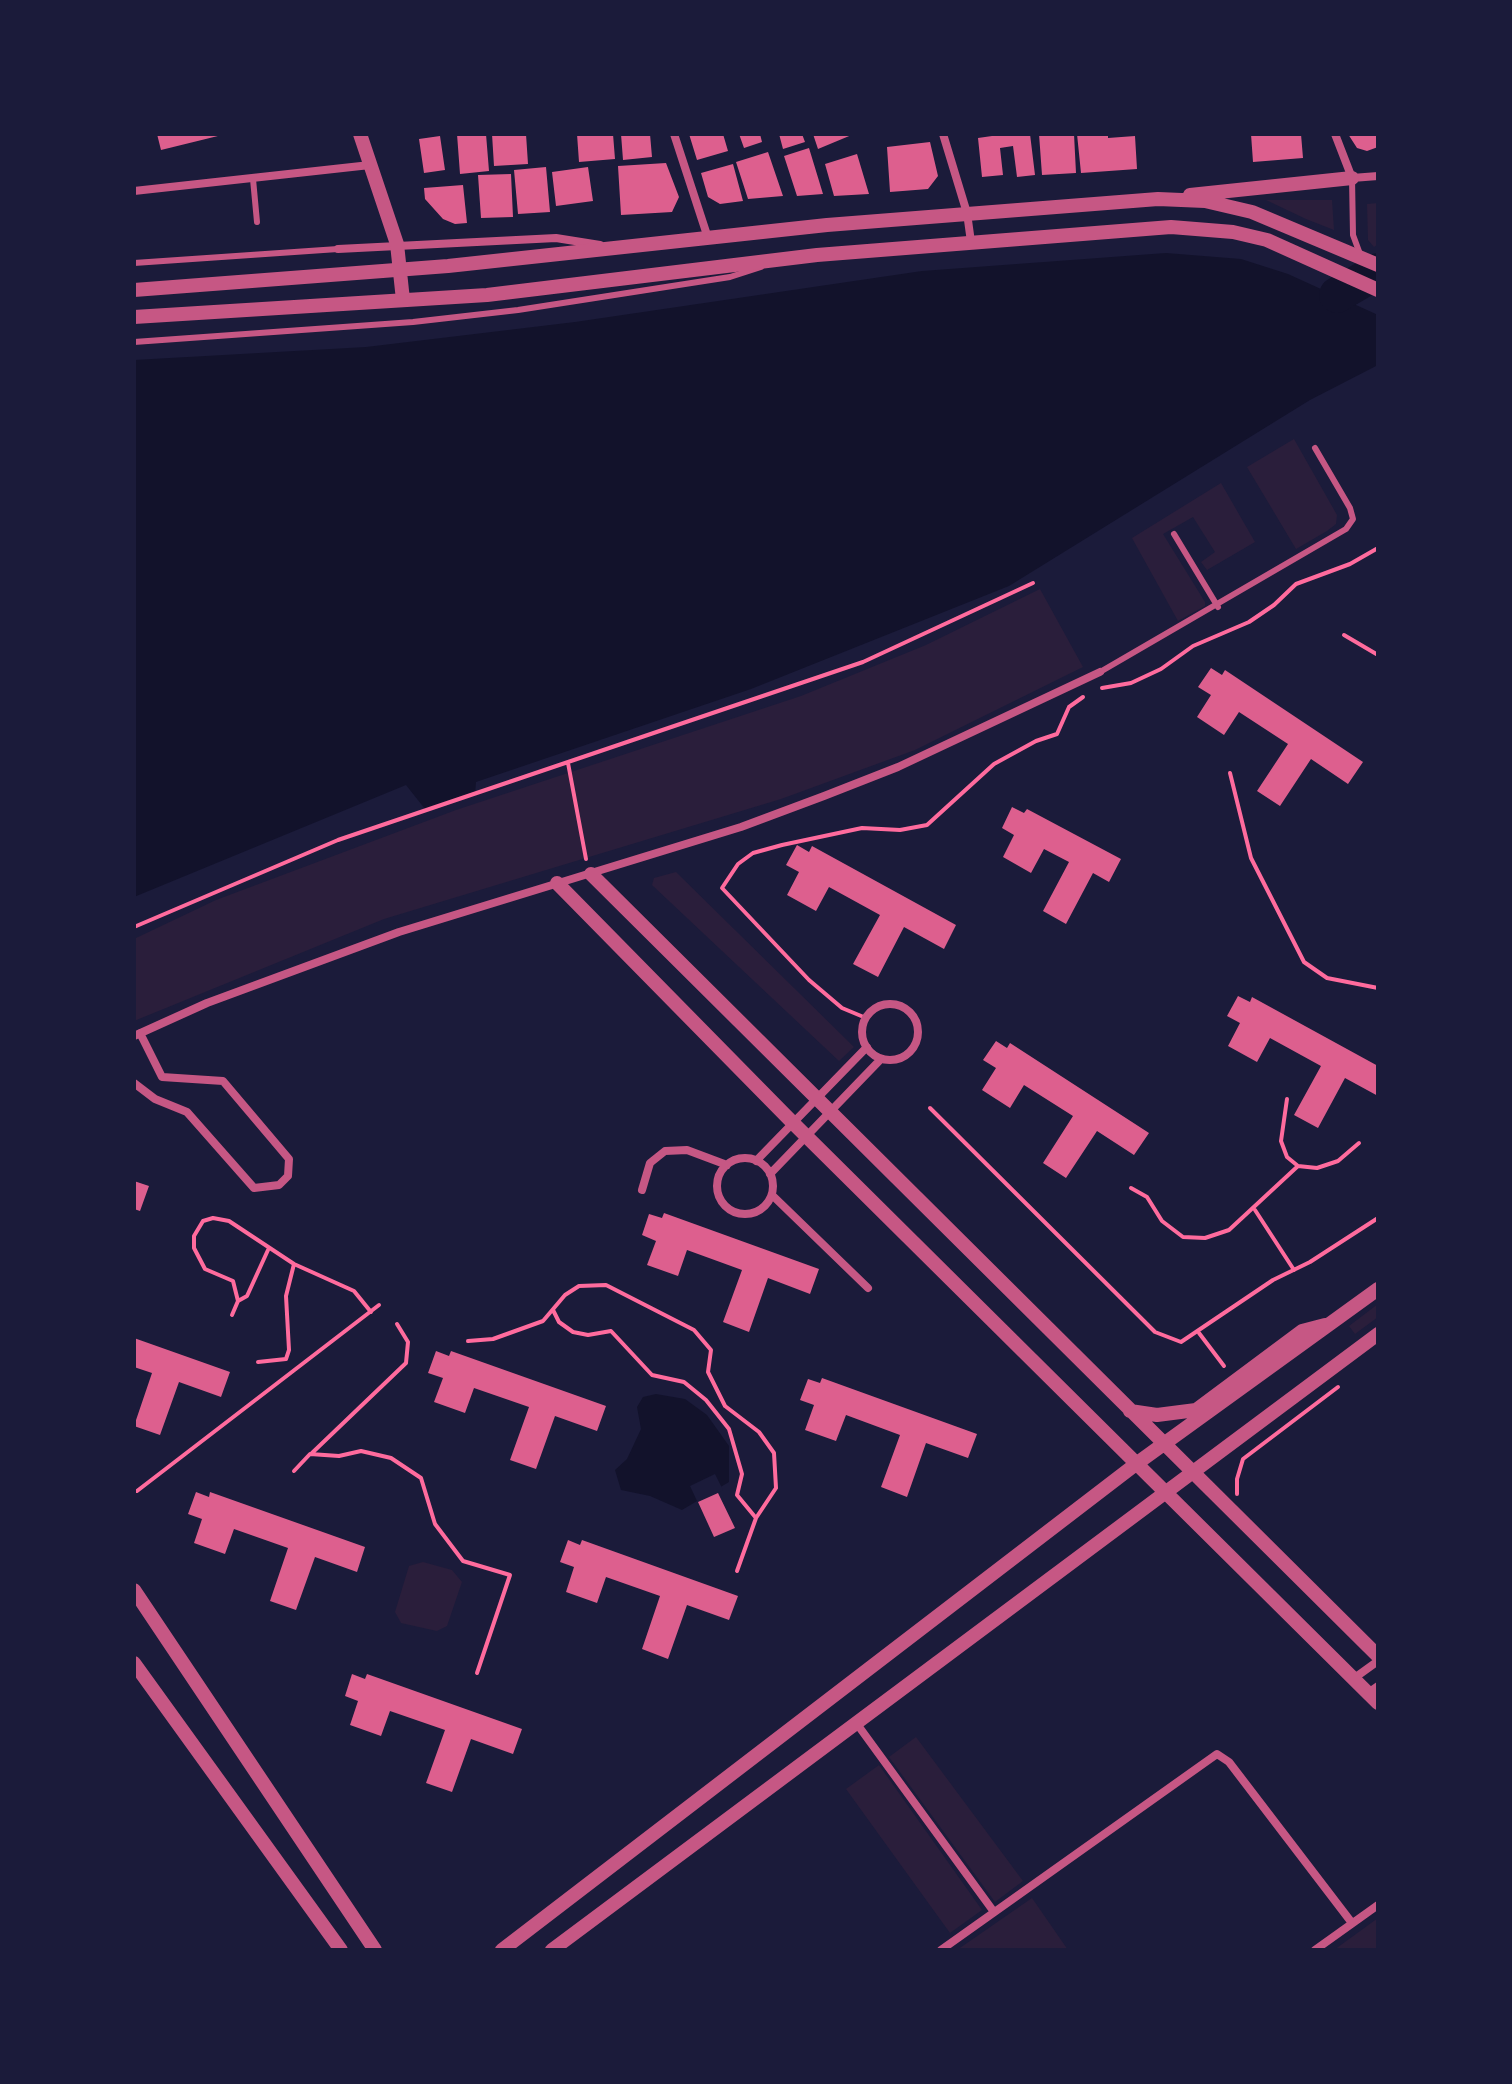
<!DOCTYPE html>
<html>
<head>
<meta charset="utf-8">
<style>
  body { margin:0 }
  #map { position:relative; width:1512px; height:2084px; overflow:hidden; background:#1b1b3a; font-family:Raleway,sans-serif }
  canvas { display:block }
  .frame { position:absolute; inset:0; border:136px solid #1b1b3a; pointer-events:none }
</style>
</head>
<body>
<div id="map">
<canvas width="1512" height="2084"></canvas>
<div class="frame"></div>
</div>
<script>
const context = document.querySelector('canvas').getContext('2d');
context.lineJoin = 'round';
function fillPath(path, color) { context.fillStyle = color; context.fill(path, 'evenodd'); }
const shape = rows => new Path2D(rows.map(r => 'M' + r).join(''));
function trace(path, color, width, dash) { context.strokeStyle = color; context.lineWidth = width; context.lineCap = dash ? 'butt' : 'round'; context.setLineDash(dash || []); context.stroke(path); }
fillPath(shape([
  [1266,200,1332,200,1334,230,1306,219],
  [1378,203,1378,244,1374,247,1368,240,1367,204],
  [1294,439,1337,515,1336,524,1327,531,1296,549,1247,467],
  [1221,483,1255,542,1207,570,1201,562,1215,552,1193,517,1163,534,1205,602,1205,606,1178,621,1132,538],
  [1040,589,1083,667,915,750,781,799,384,919,134,1021,134,939,216,900,456,810,801,696,926,645],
  [676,872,854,1047,839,1061,652,885,654,878],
  [1378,1304,1378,1317,1355,1334,1349,1326],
  [423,1562,452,1570,462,1582,447,1626,437,1631,401,1623,395,1612,409,1566],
  [916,1737,1023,1881,995,1902,889,1757],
  [879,1765,982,1910,950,1933,846,1789],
  [1032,1898,1068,1950,957,1950],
  [1378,1918,1378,1950,1334,1950]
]), '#2a1e3b');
fillPath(shape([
  [1166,253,1241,259,1288,274,1378,315,1378,365,1310,400,1009,586,751,689,476,782,475,795,425,809,406,785,134,897,134,360,366,347,575,322,922,271],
  [656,1394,685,1399,707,1415,729,1446,729,1482,682,1510,650,1496,621,1490,615,1470,627,1459,641,1429,637,1407,643,1397]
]), '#12122b');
fillPath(shape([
  [715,1474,723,1490,698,1503,690,1486]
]), '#1b1b3a');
trace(shape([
  [1337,295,1378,271]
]), '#12122b', 36);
fillPath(shape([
  [157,134,221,134,222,135,161,150],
  [457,134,486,134,489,171,460,174],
  [492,134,526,134,528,164,494,166],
  [577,134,613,134,615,159,579,162],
  [621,134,650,134,652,157,623,160],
  [689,134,723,134,728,151,697,160],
  [739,134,760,134,762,142,744,148],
  [779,134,802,134,805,142,783,149],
  [813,134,854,134,818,149],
  [1006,134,1030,134,1035,175,1017,177,1013,146,1000,148,1003,175,982,177,978,138],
  [1039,134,1074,134,1076,173,1042,175],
  [1077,134,1108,134,1108,138,1135,136,1137,169,1081,173],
  [1251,134,1301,134,1303,158,1253,162],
  [1348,134,1378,134,1378,147,1367,151,1357,148],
  [440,136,445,170,424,173,419,139],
  [930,142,938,176,928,189,890,192,887,147],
  [809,148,823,194,797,196,784,156],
  [768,152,783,196,748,199,736,162],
  [857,154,869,194,834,196,825,164],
  [666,163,679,197,672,212,621,215,618,166],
  [733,164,743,201,720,204,708,197,701,173],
  [546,167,550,212,518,214,514,170],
  [588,167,593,201,556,206,552,172],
  [511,174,513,217,481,218,478,175],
  [463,185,467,223,455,224,443,219,425,199,424,188],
  [1211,668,1222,675,1225,670,1363,762,1348,784,1311,759,1280,806,1257,791,1288,744,1239,712,1224,735,1197,717,1211,695,1198,687],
  [1012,807,1024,813,1027,809,1121,859,1109,882,1093,873,1066,924,1043,911,1069,862,1044,849,1031,873,1003,857,1014,835,1002,828],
  [797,845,809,852,812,846,956,925,944,949,904,927,878,977,853,964,880,915,829,887,816,911,787,895,799,872,786,865],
  [1238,996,1250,1002,1252,997,1378,1066,1378,1096,1345,1078,1318,1128,1294,1115,1321,1066,1270,1038,1257,1062,1228,1046,1240,1023,1227,1016],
  [996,1041,1007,1048,1010,1043,1149,1133,1134,1155,1097,1131,1066,1178,1043,1163,1073,1116,1024,1085,1010,1108,982,1090,996,1068,983,1060],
  [134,1181,149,1186,140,1211,134,1209],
  [664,1213,819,1269,810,1294,768,1278,749,1332,723,1322,742,1270,687,1250,678,1276,647,1265,656,1241,642,1235,649,1214,662,1218],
  [134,1338,230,1372,221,1397,179,1382,160,1435,134,1426,152,1373,134,1367],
  [436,1351,449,1356,451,1351,606,1406,597,1431,555,1416,536,1469,510,1460,529,1407,474,1388,465,1413,434,1402,443,1378,428,1373],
  [822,1378,977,1434,968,1458,926,1443,907,1497,881,1487,900,1435,846,1415,836,1441,805,1430,814,1405,800,1400,808,1379,820,1383],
  [196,1492,209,1497,210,1492,365,1547,357,1572,315,1557,296,1610,270,1601,288,1548,234,1529,225,1554,194,1543,202,1519,188,1514],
  [718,1493,735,1528,714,1537,698,1502],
  [568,1540,580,1545,582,1540,738,1596,729,1620,687,1605,668,1659,642,1649,660,1596,606,1577,597,1603,566,1592,574,1567,560,1562],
  [352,1674,365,1679,367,1674,522,1729,513,1754,471,1739,452,1792,426,1783,445,1730,390,1711,381,1736,350,1725,358,1701,345,1696]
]), '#dd5f8e');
trace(shape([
  [1344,635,1378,655],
  [1102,688,1131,683,1161,669,1193,646,1249,622,1274,605,1296,584,1350,564,1378,548],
  [568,763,586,859],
  [1230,773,1251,858,1304,962,1327,978,1378,988],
  [134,927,338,840,863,662,1033,583],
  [866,1018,842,1008,809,980,722,888,738,864,753,853,782,845,862,828,900,830,927,825,994,764,1036,741,1057,734,1069,707,1083,697],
  [1287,1099,1281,1141,1287,1157,1298,1166,1317,1168,1338,1161,1359,1143],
  [930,1108,1155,1332,1181,1342,1273,1280,1310,1262,1378,1218],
  [1131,1188,1147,1197,1162,1221,1183,1237,1205,1238,1229,1230,1298,1166],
  [1255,1210,1294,1270],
  [238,1301,247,1296,268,1250],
  [553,1310,559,1322,573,1332,588,1335,611,1331,652,1375,684,1382,706,1400,729,1429,742,1474,737,1495,756,1518],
  [232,1315,238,1301,233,1281,205,1269,194,1248,194,1236,203,1221,213,1218,229,1221,294,1264,354,1291,371,1312],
  [1199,1333,1224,1366],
  [468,1341,493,1339,543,1321,565,1295,579,1286,606,1285,694,1330,711,1350,708,1372,725,1406,759,1432,774,1453,776,1488,756,1518,737,1571],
  [258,1362,286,1359,289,1350,286,1296,294,1264],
  [312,1453,406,1363,408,1342,397,1324],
  [294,1471,310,1454,339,1456,361,1451,391,1458,421,1478,435,1524,463,1561,510,1575,477,1673],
  [137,1491,379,1305],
  [1237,1494,1237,1479,1243,1459,1338,1387]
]), '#ff6b9d', 4);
trace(shape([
  [1352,178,1353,235,1360,254],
  [253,179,257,222],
  [134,263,338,249],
  [134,342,413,322,518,310,730,277,761,267],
  [1174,534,1218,607],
  [1100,672,1346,529,1353,519,1350,508,1315,448]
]), '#c65784', 6);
trace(shape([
  [674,134,708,238],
  [943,134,967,213,971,242],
  [1335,134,1352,178,1378,176],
  [134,191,370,165],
  [338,249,556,238,600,245],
  '862 1032a28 28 0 1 1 56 0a28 28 0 1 1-56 0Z',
  [134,1036,207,1003,399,932,741,827,824,796,898,767,1100,672],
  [134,1083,155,1099,187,1112,254,1188,279,1185,288,1176,289,1159,223,1081,162,1077,140,1033],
  '717 1186a28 28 0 1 1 56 0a28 28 0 1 1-56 0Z',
  [756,1161,867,1047],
  [770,1174,881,1059],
  [642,1190,650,1163,665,1151,687,1150,727,1165],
  [772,1195,868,1288],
  [1353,1679,1378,1661],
  [1368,1693,1378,1686],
  [857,1724,994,1912],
  [941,1950,1217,1754,1229,1762,1352,1923],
  [1315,1950,1378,1905]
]), '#c65784', 8);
trace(shape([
  [360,134,397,244,403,300],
  [1190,195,1352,178],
  [134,290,448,266,827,225,1158,199,1205,201,1252,212,1378,265],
  [134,317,487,295,817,255,1171,227,1233,232,1267,240,1378,290],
  [591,874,1378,1656],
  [557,883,793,1123,1378,1703],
  [1130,1411,1157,1415,1196,1410,1302,1331,1325,1325],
  [134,1590,375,1950],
  [134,1663,341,1950],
  [502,1950,1136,1464,1378,1289],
  [552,1950,1378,1334]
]), '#c65784', 14);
</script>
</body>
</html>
